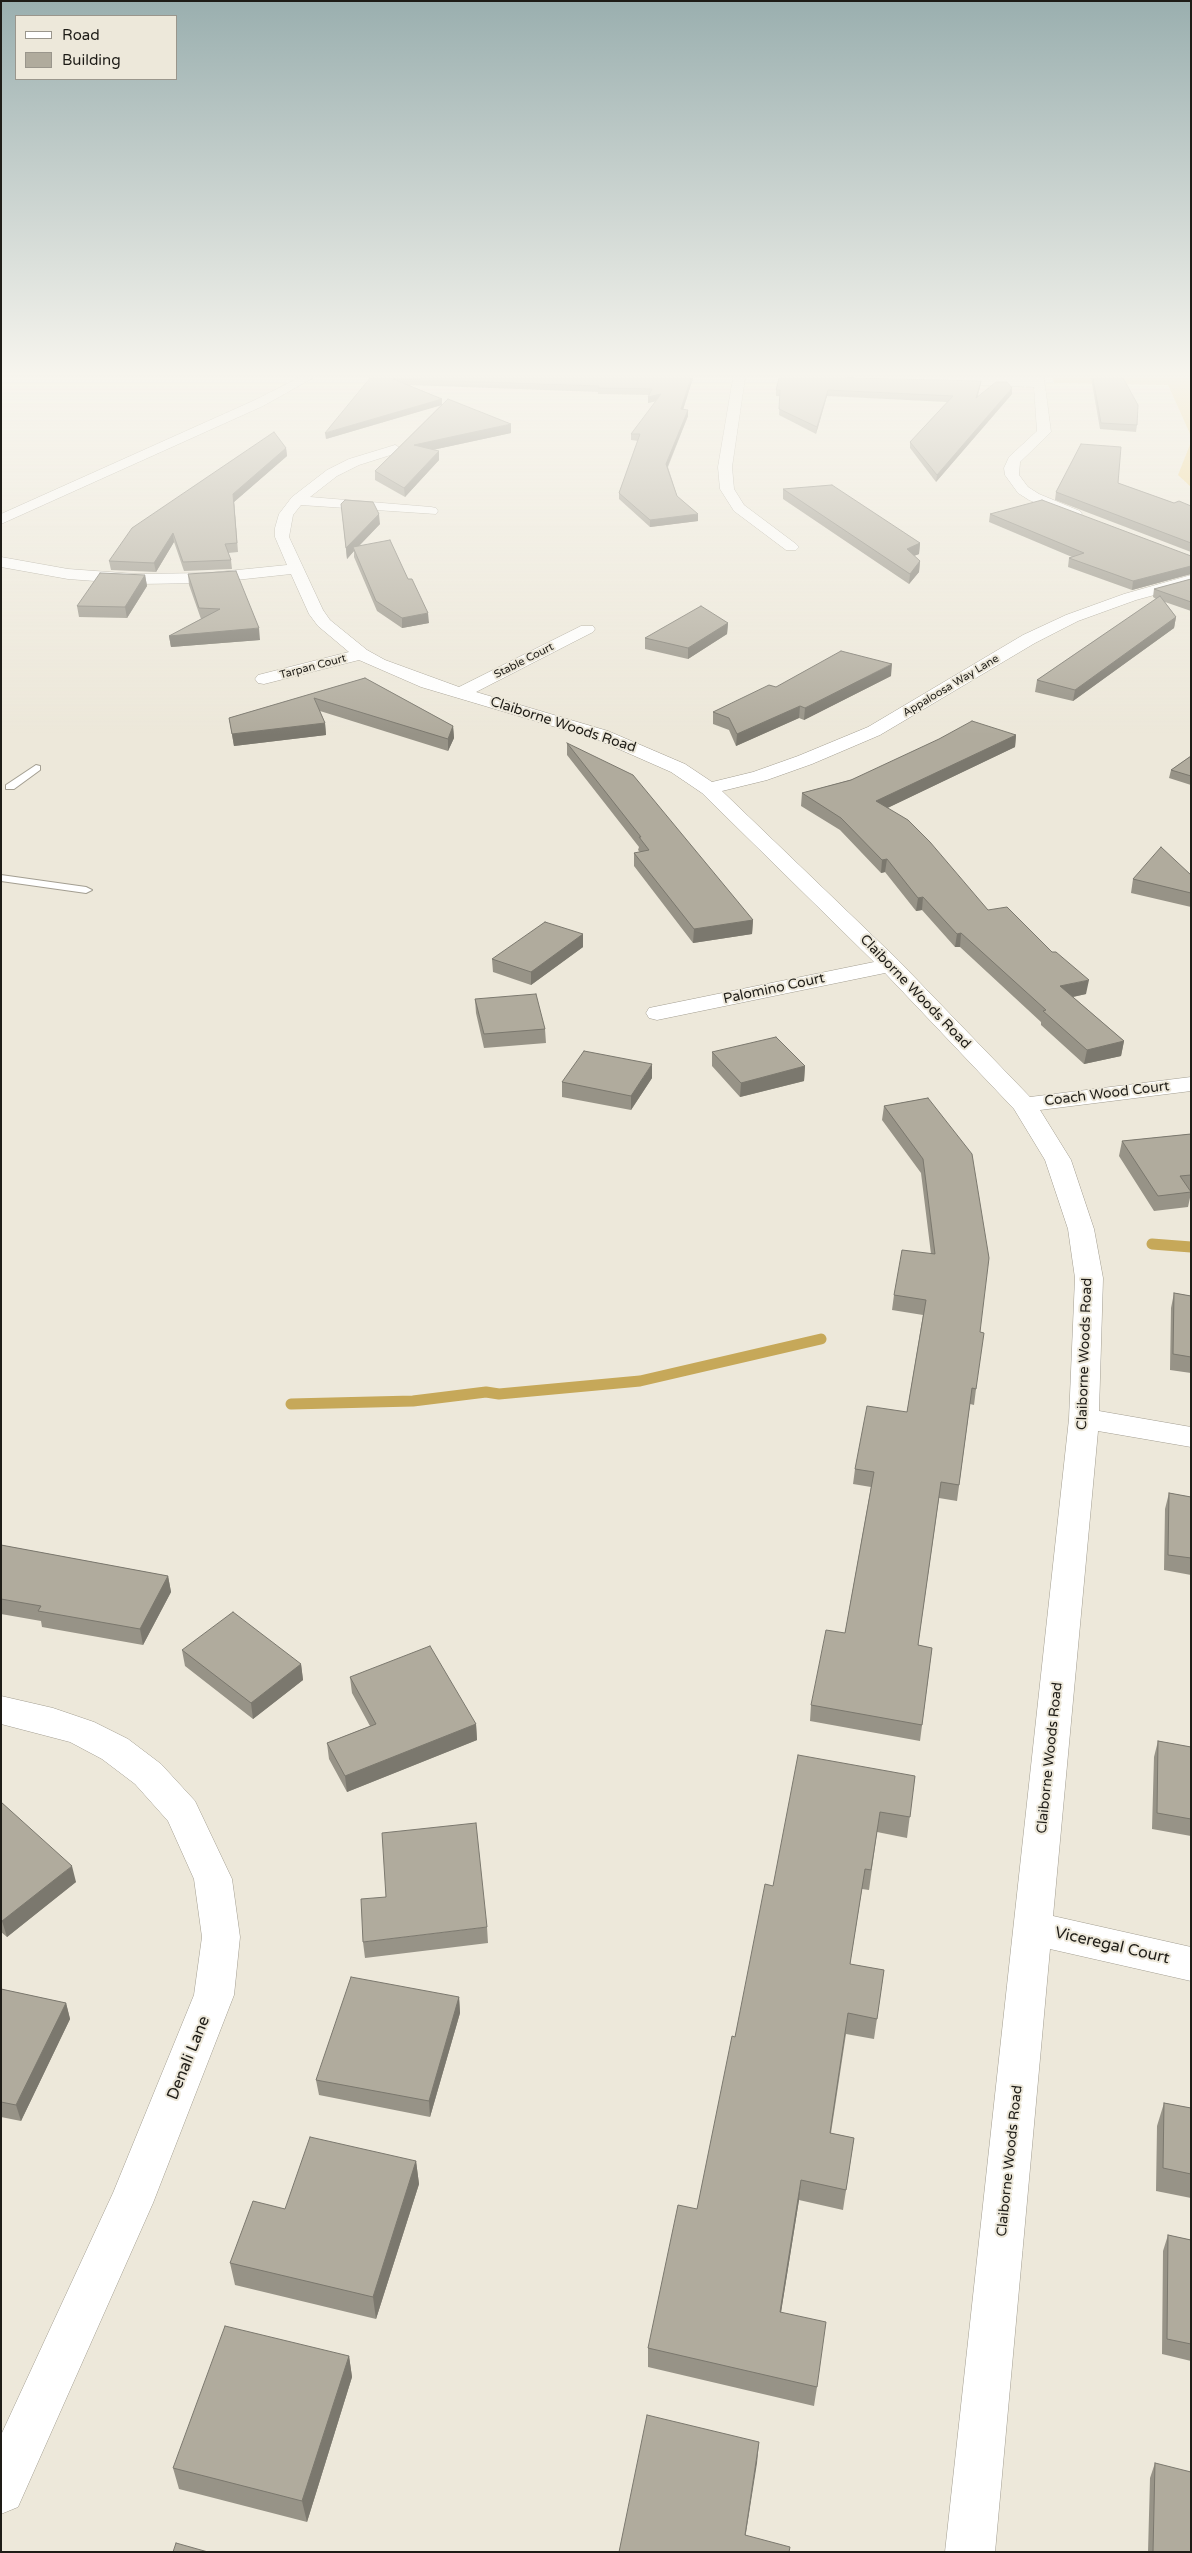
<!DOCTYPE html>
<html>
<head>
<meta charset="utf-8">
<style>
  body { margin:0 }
  #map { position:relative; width:1192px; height:2553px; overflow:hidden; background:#ede8da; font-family:"Varela Round",sans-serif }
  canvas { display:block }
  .frame { position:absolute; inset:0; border:2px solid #1e1c17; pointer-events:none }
  .legend { position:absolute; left:15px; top:15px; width:162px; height:65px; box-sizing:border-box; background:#ede8da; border:1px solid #9a968c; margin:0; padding:6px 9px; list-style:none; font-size:15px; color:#1e1c17 }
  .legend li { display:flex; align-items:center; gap:10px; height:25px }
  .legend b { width:25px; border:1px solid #9a968c }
</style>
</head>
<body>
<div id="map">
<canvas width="1192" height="2553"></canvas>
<div class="frame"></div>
<ul class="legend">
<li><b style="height:6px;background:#fff"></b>Road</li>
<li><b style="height:14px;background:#b0ab9d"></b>Building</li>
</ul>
</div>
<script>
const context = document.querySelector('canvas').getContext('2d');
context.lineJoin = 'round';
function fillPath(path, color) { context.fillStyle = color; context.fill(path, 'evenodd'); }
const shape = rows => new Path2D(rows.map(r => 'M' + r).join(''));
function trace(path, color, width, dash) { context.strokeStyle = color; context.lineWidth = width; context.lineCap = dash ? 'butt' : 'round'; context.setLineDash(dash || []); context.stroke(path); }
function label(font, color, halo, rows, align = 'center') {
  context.font = font + ' "Varela Round",sans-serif'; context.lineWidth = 4; context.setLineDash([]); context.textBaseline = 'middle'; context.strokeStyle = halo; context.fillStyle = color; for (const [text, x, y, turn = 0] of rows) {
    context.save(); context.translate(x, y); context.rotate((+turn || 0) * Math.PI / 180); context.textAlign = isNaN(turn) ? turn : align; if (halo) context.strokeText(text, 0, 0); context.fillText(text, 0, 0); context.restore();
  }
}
fillPath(shape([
  [1053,378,1191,378,1191,436,1168,385,1054,383],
  [1191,442,1191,487,1178,475]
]), '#f0d58f');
trace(shape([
  [1152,1244,1191,1247],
  [291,1404,413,1401,486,1392,499,1394,640,1381,821,1339]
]), '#c6a859', 11);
const lane = shape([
  [36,765,40,766,40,770,14,789,6,789,6,785,36,765],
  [1,875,86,887,92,890,86,893,1,881,1,875]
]);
const street = shape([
  [733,378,745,378,732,467,734,489,744,505,796,544,799,547,796,550,786,550,734,511,720,489,718,467,733,378],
  [847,378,1044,378,1051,432,1020,462,1019,475,1028,487,1039,494,1080,511,1082,514,1080,517,1070,517,1029,500,1018,493,1005,475,1004,468,1009,457,1037,431,1034,387,853,382,847,378],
  [395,445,402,449,400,452,359,465,337,476,310,497,431,507,436,508,438,511,436,514,301,505,293,515,289,537,323,610,330,620,367,650,385,660,459,687,581,626,593,626,595,629,593,632,476,692,608,731,685,764,712,782,753,772,798,756,868,727,1023,635,1066,615,1124,594,1191,575,1191,585,1136,600,1078,621,1035,643,880,735,812,764,767,780,722,791,898,960,1030,1097,1191,1077,1191,1091,1040,1110,1071,1160,1094,1229,1103,1278,1099,1411,1191,1427,1191,1447,1098,1431,1053,1916,1191,1947,1191,1981,1050,1949,995,2552,945,2552,1069,1419,1075,1278,1068,1229,1045,1160,1014,1109,885,973,657,1020,649,1018,646,1013,649,1008,874,962,702,793,671,772,596,739,421,687,359,660,264,684,258,683,255,679,258,675,349,652,318,626,309,614,291,574,208,583,136,584,68,579,1,567,1,557,68,569,136,574,208,573,287,565,275,537,275,528,279,514,292,497,327,470,349,459,395,445],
  [1,1696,53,1708,94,1722,128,1739,161,1764,195,1801,232,1879,240,1937,234,1995,153,2203,18,2507,1,2514,1,2435,113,2193,194,1995,202,1937,194,1879,168,1821,135,1784,102,1759,70,1742,1,1724,1,1696]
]);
const secondary = shape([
  [298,378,313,378,263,406,1,524,1,514,255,400,298,378]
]);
trace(lane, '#a39e91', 2);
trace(street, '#a39e91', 1);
trace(secondary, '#a39e91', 1);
trace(shape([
  [1063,380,1094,380],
  [1123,381,1191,382]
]), '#aca89d', 1, [0.5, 2]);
fillPath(lane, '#fff');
fillPath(street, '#fff');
fillPath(secondary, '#fff');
fillPath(shape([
  [392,378,693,378,683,410,688,410,688,416,668,467,677,496,698,521,650,527,619,499,619,493,638,441,631,440,631,434,656,401,648,403,649,395,598,394,598,392,409,385,442,399,442,404,511,433,432,450,439,451,439,460,405,497,375,480,375,471,441,405,326,439],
  [1091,378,1123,378,1137,425,1136,432,1100,429],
  [981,381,980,387,978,396,1012,394,936,482,910,448,910,442,947,402,827,396,816,434,779,415,780,396,776,396,776,390],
  [286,448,287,456,234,502,238,552,228,553,231,560,232,569,184,571,174,542,156,572,111,570,109,561],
  [1118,483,1174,503,1191,506,1191,552,1055,500,1056,492],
  [783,489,920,543,919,554,914,556,920,561,919,572,909,584,783,499],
  [341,504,380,524,359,546,429,623,402,628,377,611,354,557,354,551,347,559],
  [990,514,1191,556,1191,574,1132,590,1068,567,1069,558,1072,557,989,522],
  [188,574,260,640,171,647,169,636,201,619,189,585],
  [145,575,147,586,127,618,79,617,77,606],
  [1191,579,1191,611,1165,602,1176,617,1174,628,1073,701,1035,692,1037,680,1156,599,1153,597,1154,589],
  [728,623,727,634,688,659,645,649,645,638],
  [891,676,804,720,799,718,736,746,729,730,713,724,713,712,776,687],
  [365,678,453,726,454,738,448,751,320,711,325,723,326,735,234,746,229,718],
  [1016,735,1015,747,887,808,988,910,1086,994,1073,997,1124,1041,1121,1056,1084,1064,1041,1025,1041,1022,960,947,955,947,922,910,916,911,885,872,881,873,840,830,801,806,802,793],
  [567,743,753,920,752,934,693,943,634,866,634,853,640,852,638,850,639,847,567,755],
  [1191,756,1191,785,1169,778,1171,770],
  [1191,875,1191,907,1131,893,1133,879],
  [583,934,583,947,531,985,493,972,492,959],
  [475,999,545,1029,546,1043,484,1048,476,1013],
  [712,1052,805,1066,804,1081,740,1097,712,1066],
  [652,1078,631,1110,562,1097,562,1082],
  [928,1098,980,1332,976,1389,974,1405,970,1404,957,1501,939,1498,918,1645,932,1648,920,1741,810,1721,811,1705,845,1633,871,1487,853,1484,855,1469,907,1412,923,1315,892,1310,894,1295,931,1254,921,1173,882,1120,884,1106],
  [1191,1134,1191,1190,1189,1190,1191,1193,1188,1207,1154,1211,1119,1156,1122,1141],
  [1174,1293,1191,1296,1191,1373,1170,1370,1171,1308],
  [1169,1493,1191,1497,1191,1575,1164,1570,1165,1509],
  [1,1545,168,1576,171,1592,143,1645,42,1627,41,1621,1,1614],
  [182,1650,301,1664,303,1680,253,1719,185,1666],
  [350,1677,476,1724,477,1740,347,1792,329,1759,327,1743,370,1726,352,1693],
  [1158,1741,1191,1747,1191,1836,1152,1829,1154,1757],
  [915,1776,907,1838,877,1832,869,1890,862,1889,850,1964,884,1970,874,2039,846,2034,831,2133,854,2138,843,2210,799,2200,781,2312,817,2387,814,2406,648,2367,648,2348,697,2209,735,2037,773,1886],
  [1,1802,76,1882,7,1937,1,1932],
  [487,1927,488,1943,365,1958,363,1942],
  [1,1989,66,2003,70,2019,21,2121,1,2117],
  [459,1997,460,2013,430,2117,319,2095,316,2080],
  [1164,2103,1191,2108,1191,2198,1156,2191,1157,2126],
  [416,2161,419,2184,376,2319,235,2285,230,2263,285,2209],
  [1168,2235,1191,2240,1191,2361,1162,2354,1163,2251],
  [349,2356,352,2377,307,2522,179,2489,173,2468],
  [1155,2463,1191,2552,1148,2552,1150,2478]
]), '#979387');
fillPath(shape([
  [691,378,693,378,681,416,681,409],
  [981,381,980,387,975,404,976,398],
  [1012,388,1012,394,936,482,937,475],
  [828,390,827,396,816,434,817,427],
  [661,394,661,400,648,403,648,397],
  [442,399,442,405,326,439,325,433],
  [688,410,688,416,666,470,666,464],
  [511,424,511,433,414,454,414,445],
  [286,448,287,456,234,502,238,552,233,494],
  [439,451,439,460,405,497,404,488],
  [379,514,380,524,355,550,353,547,354,551,347,559,346,548],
  [698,514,698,521,650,527,650,520],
  [173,533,174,542,156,572,154,563],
  [920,543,919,554,906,559,907,549],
  [920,561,919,572,909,584,910,574],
  [1191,566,1191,574,1132,590,1133,581],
  [145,575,147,586,127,618,125,607],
  [428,613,429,623,402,628,402,618],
  [1176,617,1174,628,1073,701,1075,690],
  [728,623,727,634,688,659,688,648],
  [259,628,260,640,171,647,169,636],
  [892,664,891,676,804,720,805,708],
  [800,706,799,718,736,746,737,734],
  [325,723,326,735,234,746,232,734],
  [453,726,454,738,448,751,448,739],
  [1016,735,1015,747,875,814,876,801],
  [887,859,885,872,881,873,882,860],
  [923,897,922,910,916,911,918,898],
  [753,920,752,934,693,943,694,929],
  [961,933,960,947,955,947,957,934],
  [583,934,583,947,531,985,531,972],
  [1089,980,1086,994,1058,1000,1060,986],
  [1124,1041,1121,1056,1084,1064,1087,1050],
  [652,1064,652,1078,631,1110,631,1096],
  [805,1066,804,1081,740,1097,741,1083],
  [168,1576,171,1592,143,1645,140,1629],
  [301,1664,303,1680,253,1719,251,1703],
  [476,1724,477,1740,347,1792,345,1776],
  [72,1866,76,1882,7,1937,2,1921],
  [459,1997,460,2013,430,2117,429,2101],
  [66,2003,70,2019,21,2121,16,2105],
  [416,2161,419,2184,376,2319,373,2297],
  [801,2180,799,2200,778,2331,780,2312],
  [349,2356,352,2377,307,2522,302,2501],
  [759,2442,757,2463,743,2552,745,2535]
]), '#7b786e');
const building = shape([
  [370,378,691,378,681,409,688,410,666,464,677,496,698,514,650,520,619,493,640,434,631,434,661,394,648,397,652,389,598,388,599,386,393,379,442,399,325,433,370,378],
  [779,378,853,378,981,381,976,398,996,382,1007,382,1012,388,937,475,910,442,953,396,828,390,817,427,779,409,780,390,776,390,779,378],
  [1093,378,1123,378,1138,405,1137,425,1101,423,1093,378],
  [448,399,511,424,414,445,439,451,404,488,375,471,448,399],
  [274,432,286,448,233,494,237,543,225,544,231,560,183,562,173,533,154,563,109,561,132,528,274,432],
  [1081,444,1121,447,1118,483,1174,503,1179,501,1191,506,1191,543,1056,492,1081,444],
  [832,485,920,543,907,549,920,561,910,574,783,489,832,485],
  [345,500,373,502,379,514,346,548,341,504,345,500],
  [1042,500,1191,556,1191,566,1133,581,1069,558,1084,553,990,514,1042,500],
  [390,540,408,579,412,579,428,613,402,618,376,601,353,547,390,540],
  [236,571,259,628,169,636,220,609,199,608,188,574,236,571],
  [100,573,145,575,125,607,77,606,100,573],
  [1191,579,1191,602,1154,589,1191,579],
  [1160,596,1176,617,1075,690,1037,680,1160,596],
  [701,606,728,623,688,648,645,638,701,606],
  [841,651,892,664,805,708,800,706,737,734,729,718,713,712,769,685,776,687,841,651],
  [365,678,453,726,448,739,314,698,325,723,232,734,229,718,365,678],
  [972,721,1016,735,876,801,908,820,930,842,988,910,1007,907,1052,952,1056,952,1089,980,1060,986,1124,1041,1087,1050,1043,1011,1046,1010,961,933,957,934,923,897,918,898,887,859,882,860,841,818,802,793,851,780,939,739,972,721],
  [567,743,633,775,753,920,694,929,634,853,649,850,639,837,641,837,567,743],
  [1191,756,1191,776,1171,770,1191,756],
  [1161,847,1191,875,1191,893,1133,879,1161,847],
  [545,922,583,934,531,972,492,959,545,922],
  [536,994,545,1029,484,1034,475,999,536,994],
  [776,1037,805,1066,741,1083,712,1052,776,1037],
  [584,1051,652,1064,631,1096,562,1082,584,1051],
  [928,1098,972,1154,989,1258,980,1332,984,1333,976,1389,972,1388,959,1485,941,1482,918,1645,932,1648,922,1725,811,1705,826,1630,845,1633,874,1472,855,1469,867,1406,907,1412,926,1300,894,1295,902,1250,935,1254,923,1159,884,1106,928,1098],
  [1191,1134,1191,1175,1180,1176,1191,1192,1158,1196,1122,1141,1191,1134],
  [1174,1293,1191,1296,1191,1357,1173,1354,1174,1293],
  [1169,1493,1191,1497,1191,1558,1168,1555,1169,1493],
  [1,1545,168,1576,140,1629,38,1611,41,1606,1,1599,1,1545],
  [233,1612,301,1664,251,1703,182,1650,233,1612],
  [430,1646,476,1724,345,1776,327,1743,376,1724,350,1677,430,1646],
  [1158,1741,1191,1747,1191,1819,1157,1813,1158,1741],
  [798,1755,915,1776,910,1817,880,1812,871,1870,865,1869,850,1964,884,1970,877,2019,848,2013,830,2133,854,2138,846,2190,801,2180,780,2312,826,2322,817,2387,648,2348,678,2205,697,2209,732,2036,735,2037,765,1884,773,1886,798,1755],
  [1,1802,72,1866,2,1921,1,1921,1,1802],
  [476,1823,487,1927,363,1942,361,1899,386,1897,382,1833,476,1823],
  [351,1977,459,1997,429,2101,316,2080,351,1977],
  [1,1989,66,2003,16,2105,1,2102,1,1989],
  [1164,2103,1191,2108,1191,2174,1163,2168,1164,2103],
  [310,2137,416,2161,373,2297,230,2263,253,2201,285,2209,310,2137],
  [1168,2235,1191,2240,1191,2344,1167,2339,1168,2235],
  [225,2326,349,2356,302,2501,173,2468,225,2326],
  [647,2415,759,2442,745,2535,790,2547,789,2552,619,2552,647,2415],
  [1155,2463,1191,2472,1191,2552,1153,2552,1155,2463],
  [176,2543,208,2552,173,2552,176,2543]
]);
fillPath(building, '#b0ab9d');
trace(building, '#7b786e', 1);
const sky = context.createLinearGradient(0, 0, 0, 735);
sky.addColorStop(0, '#9aafaf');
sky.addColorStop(0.51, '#f7f5ee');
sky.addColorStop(1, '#f7f5ee00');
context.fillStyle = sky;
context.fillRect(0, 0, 1192, 735);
label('11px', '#1e1c17', '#ede8da', [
  ["Stable Court",524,661,-27],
  ["Tarpan Court",313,667,-15],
  ["Appaloosa Way Lane",951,686,-31]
]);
label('14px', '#1e1c17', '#ede8da', [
  ["Claiborne Woods Road",563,725,18],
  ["Palomino Court",774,989,-12],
  ["Claiborne Woods Road",915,992,46],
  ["Coach Wood Court",1107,1094,-7],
  ["Claiborne Woods Road",1085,1354,-88],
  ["Claiborne Woods Road",1050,1758,-84],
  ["Claiborne Woods Road",1010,2161,-84]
]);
label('16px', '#1e1c17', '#ede8da', [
  ["Viceregal Court",1112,1946,13],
  ["Denali Lane",189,2058,-68]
]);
</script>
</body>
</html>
